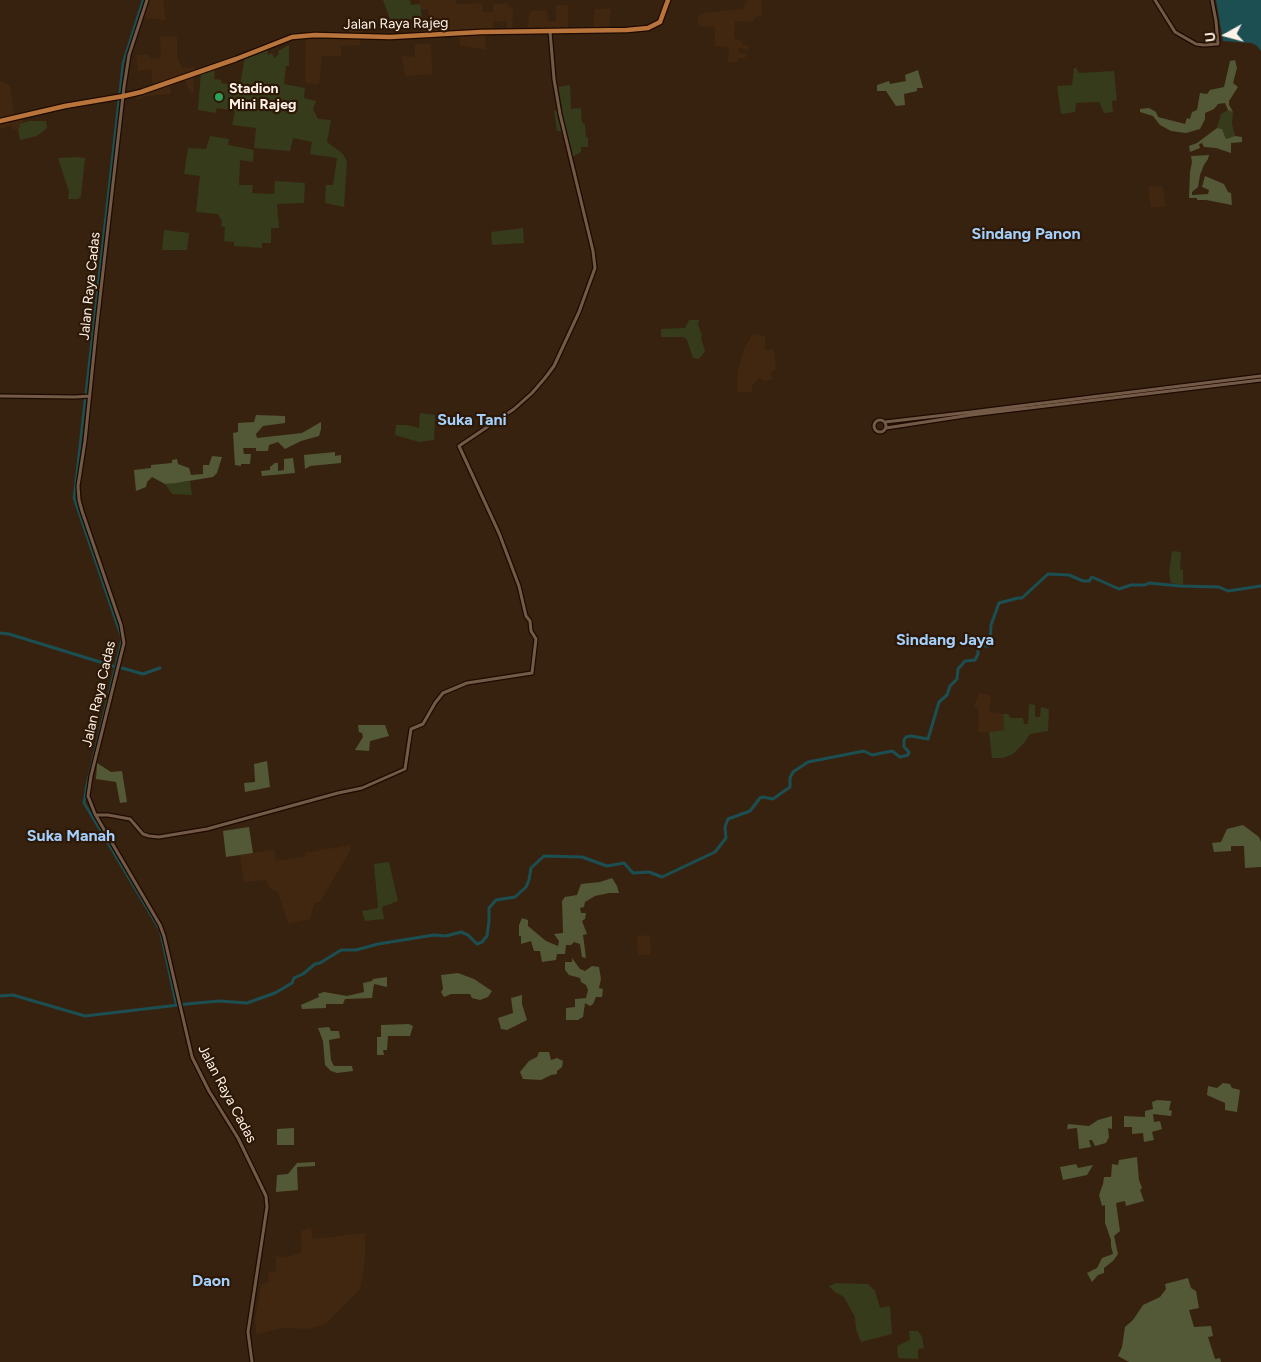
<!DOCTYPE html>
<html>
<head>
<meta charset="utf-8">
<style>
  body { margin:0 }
  #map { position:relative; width:1261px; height:1362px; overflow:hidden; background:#372210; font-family:Figtree,sans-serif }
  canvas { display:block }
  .north { position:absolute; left:1201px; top:10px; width:50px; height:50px; -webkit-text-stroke:4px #2d1806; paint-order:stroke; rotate:263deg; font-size:14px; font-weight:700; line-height:20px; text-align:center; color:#fef2e9 }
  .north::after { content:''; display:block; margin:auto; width:18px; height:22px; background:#fef2e9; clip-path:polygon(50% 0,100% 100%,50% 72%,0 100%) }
</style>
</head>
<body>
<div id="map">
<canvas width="1261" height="1362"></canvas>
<div class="north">U</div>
</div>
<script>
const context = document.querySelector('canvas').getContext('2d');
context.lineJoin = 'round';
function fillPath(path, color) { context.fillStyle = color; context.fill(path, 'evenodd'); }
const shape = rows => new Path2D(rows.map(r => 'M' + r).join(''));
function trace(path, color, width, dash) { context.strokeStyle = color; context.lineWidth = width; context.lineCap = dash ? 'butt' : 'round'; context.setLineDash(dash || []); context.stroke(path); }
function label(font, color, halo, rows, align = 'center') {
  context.font = font + ' Figtree,sans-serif'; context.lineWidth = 4.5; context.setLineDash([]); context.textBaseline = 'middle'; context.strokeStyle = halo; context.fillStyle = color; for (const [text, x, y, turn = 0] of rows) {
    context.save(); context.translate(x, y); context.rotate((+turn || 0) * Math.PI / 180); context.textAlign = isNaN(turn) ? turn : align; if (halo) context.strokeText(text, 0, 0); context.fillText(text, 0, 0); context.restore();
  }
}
fillPath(shape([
  [149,0,163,0,166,20,143,18],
  [419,0,455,0,456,4,482,3,483,12,493,12,493,4,508,3,509,8,513,7,512,29,507,31,507,21,493,21,493,30,480,30,480,35,485,36,486,50,460,45,459,31,434,33,433,24,430,24,428,9,421,10],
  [747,0,761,0,762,16,755,17,753,22,735,21,734,37,736,40,742,41,742,45,749,45,748,50,739,48,738,53,747,54,745,58,738,58,737,62,728,62,729,47,715,46,715,27,698,26,698,17,704,13,743,9],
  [556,5,568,5,568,29,527,30,530,11,547,11,548,21,556,21],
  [595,9,611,9,609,28,593,29],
  [363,25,363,37,360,37,360,45,341,46,341,56,322,56,319,84,305,83,306,33,349,34,350,26],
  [168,36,177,37,177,57,182,68,194,67,196,70,193,74,194,93,190,93,184,78,169,83,171,94,146,96,137,101,136,91,153,85,151,69,138,71,136,55,149,55,149,59,161,58,160,37],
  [415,44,431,44,432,74,405,76,402,56,415,57],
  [0,81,10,86,14,116,21,114,23,122,19,124,20,129,13,130,12,125,0,129],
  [1162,186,1166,207,1151,207,1148,187],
  [753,334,765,336,765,350,774,349,776,369,771,372,772,380,763,380,760,377,753,384,751,392,740,392,737,390,738,371,744,348],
  [979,693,991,696,989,712,1003,714,1004,730,978,733,979,709,974,707],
  [351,845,350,851,320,902,314,903,310,919,288,923,278,892,271,889,266,880,244,882,240,855,274,850,276,861,305,857,305,853],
  [637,935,650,936,651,955,638,955],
  [311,1228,313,1239,365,1233,365,1259,360,1289,325,1324,307,1329,283,1328,256,1334,255,1319,261,1285,269,1282,268,1273,276,1271,276,1256,282,1258,302,1253,301,1231]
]), '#422710');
fillPath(shape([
  [383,0,410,0,411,5,420,4,422,19,390,19],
  [289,45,289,66,286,66,284,84,305,88,304,98,316,101,313,109,318,119,331,120,327,142,343,154,347,161,344,207,325,203,326,185,333,185,337,158,310,154,312,142,293,138,290,151,254,148,256,128,232,125,235,111,217,108,215,113,198,110,201,72,215,67,214,79,221,80,221,83,240,86,245,56,267,48,268,55,272,53,274,58,279,54,278,51],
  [1074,68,1076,68,1079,73,1114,71,1117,100,1112,101,1113,112,1104,113,1099,102,1076,103,1075,112,1061,114,1057,86,1072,85],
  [570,85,571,109,581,108,582,123,585,124,586,137,588,137,588,147,581,147,581,152,574,156,569,156,566,132,557,131,554,111,562,108,558,87],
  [1228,110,1233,112,1232,124,1235,136,1226,139,1222,129,1217,128,1221,114],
  [29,121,46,121,47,128,37,136,20,140,18,129,20,128,19,124],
  [210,136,229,139,228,145,254,150,253,162,240,160,239,185,253,185,252,193,274,194,275,181,305,183,304,203,277,204,279,228,271,228,271,243,262,243,262,248,234,246,234,242,224,241,225,227,221,226,222,221,218,214,196,212,200,176,184,174,188,148,206,149],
  [77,157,85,158,81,196,78,199,68,199,69,192,58,158],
  [523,228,524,243,492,245,491,232],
  [164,230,189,233,187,250,162,250],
  [689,320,699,320,698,325,702,335,701,338,705,351,699,359,693,358,687,340,684,337,661,337,661,329,685,328],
  [420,413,435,415,434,440,419,442,395,435,396,425,407,425,419,428],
  [190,481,192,495,172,494,165,484],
  [1172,551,1181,552,1180,569,1183,570,1183,585,1171,583,1169,573],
  [1029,704,1035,705,1035,717,1040,717,1041,707,1049,709,1048,731,1030,734,1025,742,1013,754,1003,758,992,758,989,732,1004,730,1003,714,1008,714,1011,718,1023,718,1024,724,1028,724],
  [389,862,398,901,382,907,384,919,365,921,362,911,378,908,374,864],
  [836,1283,868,1284,875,1291,880,1308,890,1306,892,1334,861,1342,856,1329,855,1317,844,1297,835,1292,829,1286],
  [909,1331,918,1331,922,1337,924,1348,918,1349,918,1359,898,1358,897,1346,910,1340]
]), '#363b1c');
fillPath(shape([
  [1235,60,1237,68,1233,83,1238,87,1229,101,1229,105,1233,112,1228,110,1225,103,1218,104,1214,109,1205,113,1205,119,1200,129,1186,133,1171,131,1160,125,1153,116,1140,112,1140,109,1149,108,1156,112,1158,117,1185,124,1187,118,1190,119,1192,112,1197,110,1200,93,1207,94,1210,90,1224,87,1230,61],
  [918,70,923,88,917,88,917,91,904,94,905,105,896,106,886,91,877,91,877,85,889,81,890,84,906,81,905,75],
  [1217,128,1222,129,1226,139,1235,136,1242,137,1242,142,1231,143,1231,153,1216,148,1204,147,1202,143,1199,144,1200,148,1190,152,1189,146,1197,143],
  [1209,155,1208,159,1204,165,1200,175,1198,187,1192,192,1192,195,1208,194,1209,190,1202,187,1205,176,1224,184,1228,192,1231,193,1232,205,1206,200,1197,200,1197,198,1189,198,1190,172,1192,162,1191,156],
  [256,415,285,416,285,423,263,426,256,434,257,438,302,433,321,422,321,429,319,436,301,441,285,449,278,442,269,445,268,451,256,451,256,448,243,448,244,454,251,454,250,464,241,464,241,466,235,465,233,433,238,432,238,423,254,422],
  [335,452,335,456,341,455,341,463,310,466,305,469,304,455],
  [212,456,222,457,217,473,213,477,176,483,165,484,152,477,147,482,146,487,136,491,134,470,151,468,151,465,172,463,172,460,177,459,178,464,189,468,191,475,203,474,203,465,209,465],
  [293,458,295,473,262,476,261,471,270,470,270,467,275,463,278,463,278,471,284,470,284,459],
  [358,725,385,725,389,736,370,741,369,751,355,750,363,737,362,733,359,732],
  [267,761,270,787,245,792,244,783,255,782,254,764],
  [97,763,111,772,122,771,127,802,120,803,116,782,96,779],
  [1243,825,1259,837,1261,842,1261,867,1245,868,1244,846,1231,846,1231,851,1214,852,1212,843,1221,842,1227,829],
  [249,827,253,853,226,857,223,831],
  [612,878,617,886,619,893,609,893,595,896,585,902,584,907,580,908,581,913,586,913,585,919,582,921,587,934,583,935,586,958,582,957,580,944,574,942,571,945,566,945,565,954,557,954,556,960,542,962,540,951,534,951,531,941,521,944,521,936,519,936,519,925,522,918,528,920,528,926,546,941,558,946,559,941,554,934,563,933,562,901,565,897,577,895,581,884,600,882],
  [572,958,580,969,585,971,592,966,599,967,601,979,599,988,603,989,602,997,596,997,593,1004,590,1006,585,1003,583,1017,578,1020,566,1020,566,1008,575,1007,575,999,586,998,588,990,586,985,581,982,580,978,569,975,565,970,565,962,572,962],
  [458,973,474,979,492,991,488,997,480,1000,472,998,470,994,451,994,444,997,441,992,443,989,441,975],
  [387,977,387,987,374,984,372,998,345,999,343,1004,326,1004,326,1008,302,1009,301,1005,319,997,318,994,324,992,347,996,364,992,363,983,372,981,373,979],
  [522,995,522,1004,527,1020,507,1030,501,1029,498,1018,513,1013,511,998],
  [409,1024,413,1026,410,1036,388,1036,387,1050,383,1050,384,1055,377,1055,377,1037,381,1037,381,1025],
  [329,1027,331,1031,339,1031,340,1038,329,1040,331,1060,334,1066,352,1066,353,1071,337,1073,331,1071,325,1065,323,1041,318,1028],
  [539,1052,549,1052,551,1060,557,1058,563,1061,562,1067,557,1071,557,1074,551,1075,541,1080,523,1079,520,1072,529,1061,537,1057],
  [1223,1083,1230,1084,1232,1088,1240,1090,1237,1112,1225,1110,1225,1103,1207,1095,1208,1086,1217,1088],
  [1157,1100,1171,1101,1169,1110,1172,1111,1171,1116,1153,1114,1154,1122,1160,1121,1162,1129,1152,1132,1154,1140,1144,1142,1143,1133,1132,1134,1132,1127,1124,1127,1124,1116,1145,1117,1145,1111,1153,1109,1152,1102],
  [1112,1116,1112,1129,1108,1128,1109,1137,1106,1143,1095,1146,1092,1140,1089,1140,1091,1147,1079,1149,1077,1128,1067,1129,1068,1124,1089,1126,1098,1120],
  [294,1128,294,1145,277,1145,277,1129],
  [1137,1157,1139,1180,1142,1188,1140,1190,1144,1201,1126,1206,1125,1201,1116,1203,1120,1231,1114,1236,1118,1254,1113,1261,1104,1268,1104,1273,1098,1275,1092,1282,1087,1273,1097,1268,1102,1258,1113,1254,1111,1246,1111,1240,1105,1223,1105,1205,1102,1206,1099,1195,1103,1184,1104,1177,1111,1177,1112,1164,1118,1165,1119,1160],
  [315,1162,315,1166,297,1167,298,1190,276,1192,277,1175,288,1174,297,1163],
  [1076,1164,1078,1168,1093,1165,1087,1175,1063,1180,1060,1167],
  [1188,1278,1191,1288,1196,1291,1199,1308,1189,1310,1194,1327,1211,1326,1213,1336,1208,1337,1215,1359,1220,1358,1221,1362,1129,1362,1118,1356,1122,1347,1125,1327,1133,1320,1143,1305,1160,1297,1166,1289,1165,1284]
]), '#535936');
fillPath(shape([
  [1216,0,1261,0,1261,51,1256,45,1251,43,1223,41]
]), '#1b4f52');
trace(shape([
  [143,0,123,63,74,498,122,639,86,788,84,803,160,930,176,1004]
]), '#1b4f52', 2.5);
trace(shape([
  [0,633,9,634,113,666],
  [122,668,143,674,160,668],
  [0,996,13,995,85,1016,187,1004,219,1001,247,1003,275,993,292,983,294,978,303,974,315,964,320,963,341,950,356,950,378,944,434,935,446,936,461,932,468,935,477,944,482,942,487,936,489,921,489,908,496,900,515,897,526,887,529,880,531,868,544,856,582,857,607,866,624,863,633,873,649,872,662,877,715,852,726,838,725,827,728,819,750,811,760,798,763,797,773,799,790,787,790,778,793,772,808,762,864,751,872,755,892,751,900,757,908,755,909,752,904,747,904,740,906,737,911,736,928,739,939,702,947,695,950,686,957,679,958,669,965,661,975,660,978,654,978,649,982,646,990,646,991,625,999,603,1018,598,1022,598,1048,574,1069,575,1083,581,1089,581,1092,577,1119,589,1131,585,1145,585,1149,583,1180,586,1219,587,1228,591,1261,586]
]), '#1b4f52', 3);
const minor = shape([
  [147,0,129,55,124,87,96,333,85,441,78,486,79,500,82,511,121,625,124,643,91,776,88,796,95,814,160,925,164,936,192,1057,209,1091,238,1138,266,1196,267,1207,248,1332,252,1362],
  [1155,0,1175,32,1196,44,1204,45,1218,44,1216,21,1212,0],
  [1261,376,971,412,971,415,1261,380],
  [0,396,75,397,90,396],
  '874 426a6 6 0 1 1 12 0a6 6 0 1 1-12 0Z',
  [885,422,971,412],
  [886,428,971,415],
  [96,815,108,815,130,819,143,834,149,836,159,837,207,829,338,793,362,788,405,769,411,729,423,724,435,703,443,693,467,683,532,673,536,639,531,631,530,621,526,616,519,586,499,533,459,446,514,409,532,393,545,378,554,366,579,312,595,268,593,251,560,114,554,79,550,31]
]);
const major = shape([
  [0,121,65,106,124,96,141,92,236,59,292,37,315,35,390,37,481,32,627,30,648,28,660,22,668,0]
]);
trace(minor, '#1e0a00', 5.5);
trace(major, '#1e0a00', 7);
trace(minor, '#735a47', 3);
trace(major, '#b9743c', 4.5);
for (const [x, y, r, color] of [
  [219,97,5,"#2e9e5b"]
]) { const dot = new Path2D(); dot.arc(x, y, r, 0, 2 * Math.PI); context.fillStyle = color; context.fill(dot); trace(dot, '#2d1806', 2); }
label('14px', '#fef2e9', '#2d1806', [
  ["Jalan Raya Rajeg",396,24,-1],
  ["Jalan Raya Cadas",90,286,-84],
  ["Jalan Raya Cadas",99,694,-77],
  ["Jalan Raya Cadas",227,1094,62]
]);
label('bold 14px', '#fef2e9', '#2d1806', [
  ["Stadion",229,89],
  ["Mini Rajeg",229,105]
], 'left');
label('bold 16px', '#a4d0fe', '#2d1806', [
  ["Sindang Panon",1026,234],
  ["Suka Tani",472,420],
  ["Sindang Jaya",945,640],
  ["Suka Manah",71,836],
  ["Daon",211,1281]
]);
</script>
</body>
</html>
